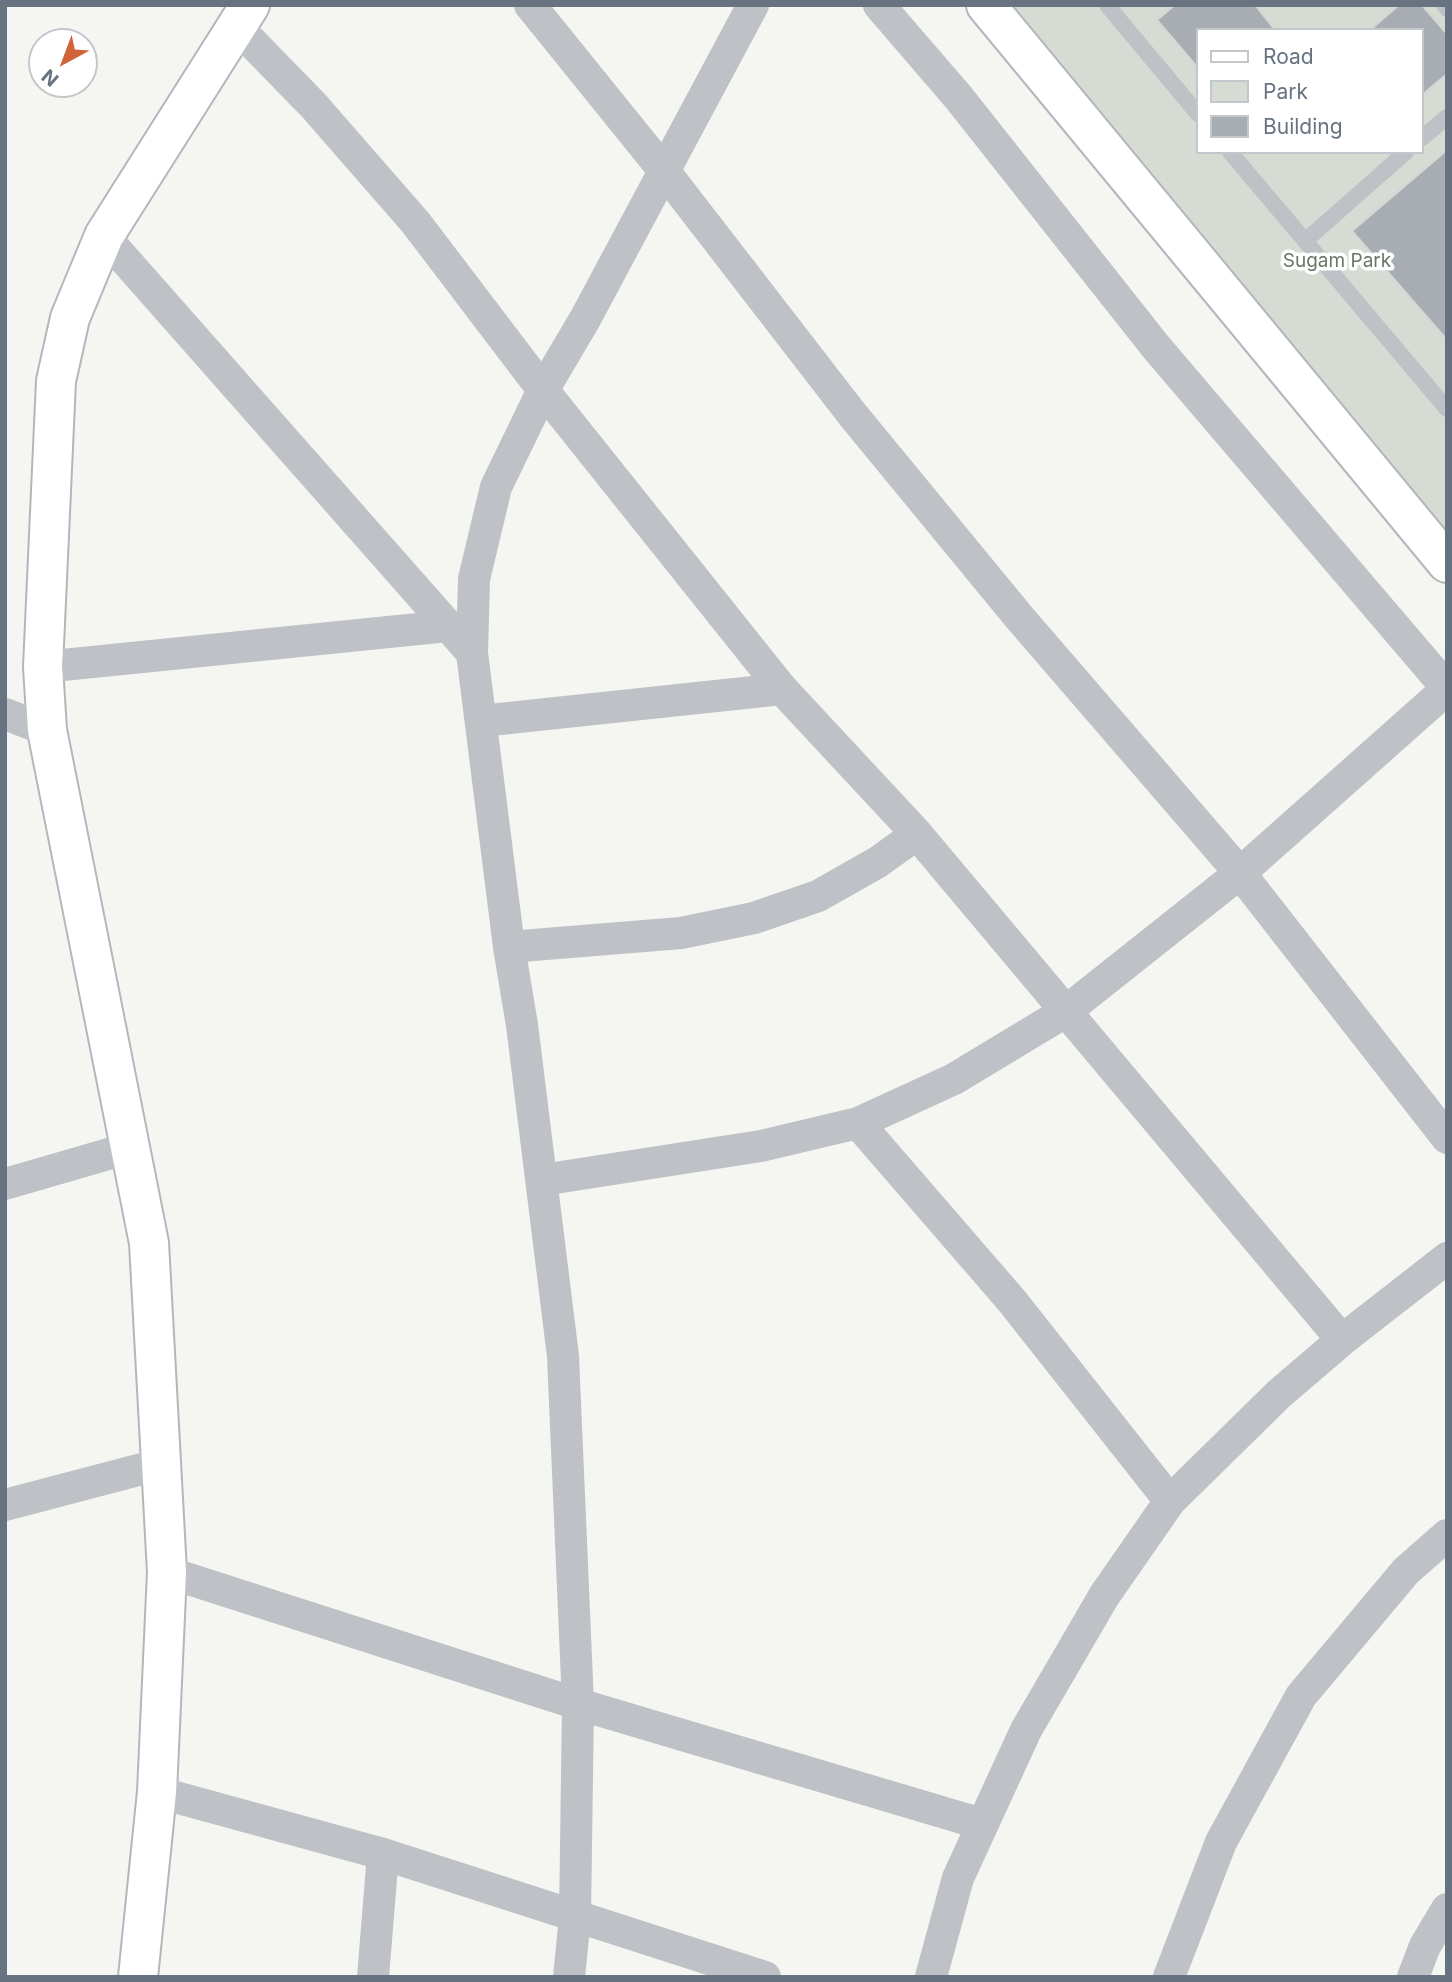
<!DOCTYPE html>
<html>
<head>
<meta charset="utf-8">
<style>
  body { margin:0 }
  #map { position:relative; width:1452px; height:1982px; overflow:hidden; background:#f5f5f2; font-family:Inter,sans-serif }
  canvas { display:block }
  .frame { position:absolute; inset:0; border:7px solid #677380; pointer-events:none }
  .legend { position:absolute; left:1196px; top:28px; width:228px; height:126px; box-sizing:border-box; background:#fff; border:2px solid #c2c7cc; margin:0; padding:9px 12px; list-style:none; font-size:21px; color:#677380 }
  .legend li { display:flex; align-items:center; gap:14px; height:35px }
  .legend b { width:35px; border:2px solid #c2c7cc }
  .north { position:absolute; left:28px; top:28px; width:70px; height:70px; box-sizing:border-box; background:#fff; border:2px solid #c2c7cc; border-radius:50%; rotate:221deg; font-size:19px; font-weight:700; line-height:28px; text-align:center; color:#677380 }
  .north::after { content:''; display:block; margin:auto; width:24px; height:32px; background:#d06337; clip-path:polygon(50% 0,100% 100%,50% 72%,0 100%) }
</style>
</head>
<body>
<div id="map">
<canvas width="1452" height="1982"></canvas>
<div class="frame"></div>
<ul class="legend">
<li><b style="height:9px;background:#fff"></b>Road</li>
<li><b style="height:19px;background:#d6dbd3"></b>Park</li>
<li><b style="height:19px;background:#a7adb3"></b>Building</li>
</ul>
<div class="north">N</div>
</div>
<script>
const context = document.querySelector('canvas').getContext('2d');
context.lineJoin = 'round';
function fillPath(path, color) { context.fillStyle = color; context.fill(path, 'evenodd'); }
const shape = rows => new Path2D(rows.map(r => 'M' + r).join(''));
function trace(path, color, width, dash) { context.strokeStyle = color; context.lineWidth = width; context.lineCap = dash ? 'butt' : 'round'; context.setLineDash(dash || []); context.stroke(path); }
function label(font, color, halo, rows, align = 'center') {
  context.font = font + ' Inter,sans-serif'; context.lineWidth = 7; context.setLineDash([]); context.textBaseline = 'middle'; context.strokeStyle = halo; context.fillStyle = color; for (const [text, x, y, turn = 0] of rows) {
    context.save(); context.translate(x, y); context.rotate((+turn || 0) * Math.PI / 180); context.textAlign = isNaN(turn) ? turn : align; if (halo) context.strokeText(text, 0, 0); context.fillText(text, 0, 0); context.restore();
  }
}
fillPath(shape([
  [985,5,1447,5,1447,563],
  [1198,30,1422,30,1422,152,1198,152]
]), '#d6dbd3');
const building = shape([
  [1175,5,1255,5,1275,30,1198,30,1198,68,1157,20,1175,5],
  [1399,5,1422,5,1447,34,1447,74,1422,95,1422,30,1370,30,1399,5],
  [1447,150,1447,340,1352,231,1447,150]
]);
fillPath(building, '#a7adb3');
trace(building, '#d6d6d5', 2);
const secondary = shape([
  [986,5,1447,563],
  [138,1977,157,1792,167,1572,149,1243,47,730,43,667,56,381,70,318,104,236,250,5]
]);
trace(secondary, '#b3b7bb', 42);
trace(shape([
  [1107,5,1198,114],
  [1444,5,1447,9],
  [1422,138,1447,117],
  [1230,152,1447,409],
  [1305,241,1406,152]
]), '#bec1c5', 16);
trace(shape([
  [530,5,665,172,852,414,1019,617,1240,873,1447,1138],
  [879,5,959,98,1156,347,1447,688],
  [237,27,314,106,416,223,543,390,782,689,917,834,1342,1340],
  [104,236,472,653],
  [43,667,448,626],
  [5,714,47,730],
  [481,721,782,689],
  [509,947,681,933,754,918,818,896,878,862,917,834],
  [858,1123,1012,1301,1170,1501],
  [542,1180,761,1146,858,1123,954,1079,1065,1012,1240,873,1447,689],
  [5,1184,129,1148],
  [5,1505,161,1464],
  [167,1572,578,1704,982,1824],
  [157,1792,383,1854,765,1977],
  [373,1977,383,1854],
  [569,1977,575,1917,578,1704,563,1356,522,1025,509,947,472,653,474,579,496,487,543,390,585,319,753,5],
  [931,1977,958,1878,1026,1730,1104,1596,1170,1501,1279,1394,1342,1340,1447,1258],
  [1169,1977,1221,1842,1301,1696,1406,1571,1447,1535],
  [1413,1977,1425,1946,1447,1909]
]), '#bec1c5', 32);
trace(secondary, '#fff', 38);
label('19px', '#687865', '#fff', [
  ["Sugam Park",1337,261]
]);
</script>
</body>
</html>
